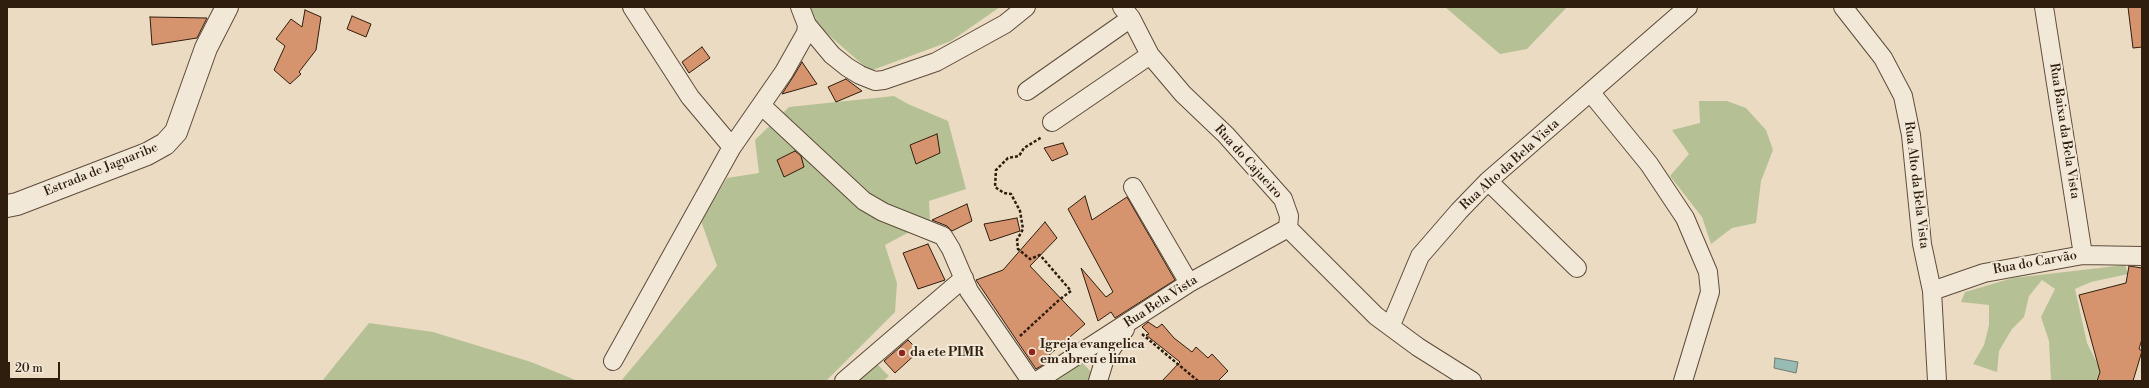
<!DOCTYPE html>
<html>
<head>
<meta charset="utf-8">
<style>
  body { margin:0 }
  #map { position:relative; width:2149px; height:388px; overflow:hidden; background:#ebdbc2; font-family:"Libre Bodoni",serif }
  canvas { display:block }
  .frame { position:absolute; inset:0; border:8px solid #2f1d0e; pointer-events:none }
  .scale { position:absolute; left:8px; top:362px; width:52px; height:18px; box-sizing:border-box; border:2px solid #2f1d0e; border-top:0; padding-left:5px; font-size:12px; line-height:14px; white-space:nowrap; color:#2f1d0e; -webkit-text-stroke:3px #f2e8d7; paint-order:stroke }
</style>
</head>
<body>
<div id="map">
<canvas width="2149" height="388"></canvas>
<div class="frame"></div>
<div class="scale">20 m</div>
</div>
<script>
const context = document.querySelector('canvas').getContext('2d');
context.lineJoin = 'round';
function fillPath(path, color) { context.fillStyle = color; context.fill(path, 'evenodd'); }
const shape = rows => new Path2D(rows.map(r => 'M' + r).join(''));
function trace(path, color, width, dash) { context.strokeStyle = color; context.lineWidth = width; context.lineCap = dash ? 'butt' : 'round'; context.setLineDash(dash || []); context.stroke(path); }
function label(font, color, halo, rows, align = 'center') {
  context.font = font + ' "Libre Bodoni",serif'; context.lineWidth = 4; context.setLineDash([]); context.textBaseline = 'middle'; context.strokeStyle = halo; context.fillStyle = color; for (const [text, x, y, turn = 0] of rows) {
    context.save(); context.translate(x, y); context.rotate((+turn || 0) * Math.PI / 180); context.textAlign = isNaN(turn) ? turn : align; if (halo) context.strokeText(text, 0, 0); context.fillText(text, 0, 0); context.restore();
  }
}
fillPath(shape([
  [810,7,1000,7,951,41,870,71,815,23],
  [1445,7,1567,7,1527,49,1500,54],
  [894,96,908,104,948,121,966,189,929,201,930,221,885,245,897,283,895,312,826,381,621,381,717,266,701,221,727,178,759,173,755,140,789,107],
  [1699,101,1727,101,1746,108,1766,130,1773,150,1761,181,1756,223,1732,228,1711,244,1702,217,1670,176,1689,154,1672,130,1700,123],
  [2125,265,2128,274,2091,282,2075,289,2087,343,2098,365,2102,366,2096,381,2051,381,2049,341,2041,317,2055,289,2042,280,2029,296,2024,317,2012,329,1999,351,1997,372,1973,364,1984,345,1989,325,1989,305,1961,302,1965,292,2013,278],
  [369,323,433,332,531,362,578,381,322,381],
  [1081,361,1091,372,1088,381,1048,381],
  [875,362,889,376,883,381,855,381]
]), '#b5c195');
const water = shape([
  [1775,358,1798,362,1796,373,1774,368,1775,358]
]);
fillPath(water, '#98bbb4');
trace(water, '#6e7c72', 1);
const building = shape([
  [2128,7,2142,7,2142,47,2133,48,2128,7],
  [305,10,321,17,316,50,299,72,301,74,290,84,274,70,285,46,276,39,291,19,302,27,305,10],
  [352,16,371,24,366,37,347,29,352,16],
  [150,17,207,18,197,38,152,45,150,17],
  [702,47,710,58,689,73,682,62,702,47],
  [802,62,817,84,782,94,793,77,802,62],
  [846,79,862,91,836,102,828,87,846,79],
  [937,134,940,153,916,164,910,145,937,134],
  [1063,143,1068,154,1052,161,1044,148,1063,143],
  [795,151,801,156,804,167,784,177,777,160,795,151],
  [1085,196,1092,220,1127,197,1175,280,1115,318,1111,312,1098,321,1081,268,1106,297,1113,292,1068,209,1085,196],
  [967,204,972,221,952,231,947,226,932,220,967,204],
  [1017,218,1020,231,990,241,984,224,1017,218],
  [1045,222,1057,238,1030,266,1085,324,1048,356,1051,360,1036,369,976,280,1003,270,1045,222],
  [928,244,945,280,918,289,903,253,928,244],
  [2129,266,2142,268,2142,339,2139,349,2142,351,2133,381,2097,381,2100,372,2079,295,2126,283,2129,266],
  [1148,322,1157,328,1162,324,1174,338,1192,352,1196,347,1208,358,1212,354,1228,371,1218,381,1162,381,1180,362,1146,335,1149,334,1142,327,1148,322],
  [908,340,919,351,895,373,884,361,908,340]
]);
fillPath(building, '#d6946e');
trace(building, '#2f1d0e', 1);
const minor = shape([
  [632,7,690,97,732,147],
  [1122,7,1131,18,1150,55,1183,94,1226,135,1283,199,1289,216,1288,228],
  [1843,7,1883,58,1903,96,1911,135,1922,244,1932,291,1937,381],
  [2044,7,2083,255],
  [807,25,832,55,847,67,860,75,875,81,884,80,936,62,1005,24,1026,7],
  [1027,91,1131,18],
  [1591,93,1649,164,1685,218,1708,272,1710,292,1683,381],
  [761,105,864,201,883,212,943,236,951,249,969,291,1031,381],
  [1052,122,1150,55],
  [1488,181,1577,268],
  [1133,187,1189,283],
  [1288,228,1376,316,1418,347,1472,381],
  [1932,291,1984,273,2083,255,2142,256],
  [1391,325,1420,256,1459,211,1488,181,1688,7],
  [613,361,732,147,784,72,806,33,807,25,800,7],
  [844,381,964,278],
  [1037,381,1189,283,1288,228],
  [1098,381,1105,358,1125,329]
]);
const tertiary = shape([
  [7,206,17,204,147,154,165,144,176,132,206,48,227,7]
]);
trace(minor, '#5e4c3b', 20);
trace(tertiary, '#5e4c3b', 24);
trace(shape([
  [1142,334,1198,381],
  [1020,336,1059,300,1071,291,1040,255,1030,259,1018,249,1017,240,1023,229,1020,211,1011,194,1004,193,995,187,996,170,1008,158,1019,156,1024,148,1042,137]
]), '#2f1d0e', 2.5, [3, 2]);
trace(minor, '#f2e8d7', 18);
trace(tertiary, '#f2e8d7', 22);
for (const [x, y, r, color] of [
  [1032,352,4,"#8f2418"],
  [902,353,4,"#8f2418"]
]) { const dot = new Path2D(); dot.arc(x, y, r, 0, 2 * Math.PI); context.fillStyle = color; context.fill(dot); trace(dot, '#f2e8d7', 1.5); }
label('13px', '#2f1d0e', '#f2e8d7', [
  ["Rua Baixa da Bela Vista",2064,131,81],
  ["Rua do Cajueiro",1248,162,48],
  ["Rua Alto da Bela Vista",1510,165,-42],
  ["Estrada de Jaguaribe",101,170,-22],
  ["Rua Alto da Bela Vista",1916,185,83],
  ["Rua do Carvão",2035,263,-10],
  ["Rua Bela Vista",1161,302,-33]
]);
label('bold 13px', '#2f1d0e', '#f2e8d7', [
  ["Igreja evangelica",1040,345],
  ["em abreu e lima",1040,360],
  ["da ete PIMR",910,353]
], 'left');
</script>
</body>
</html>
